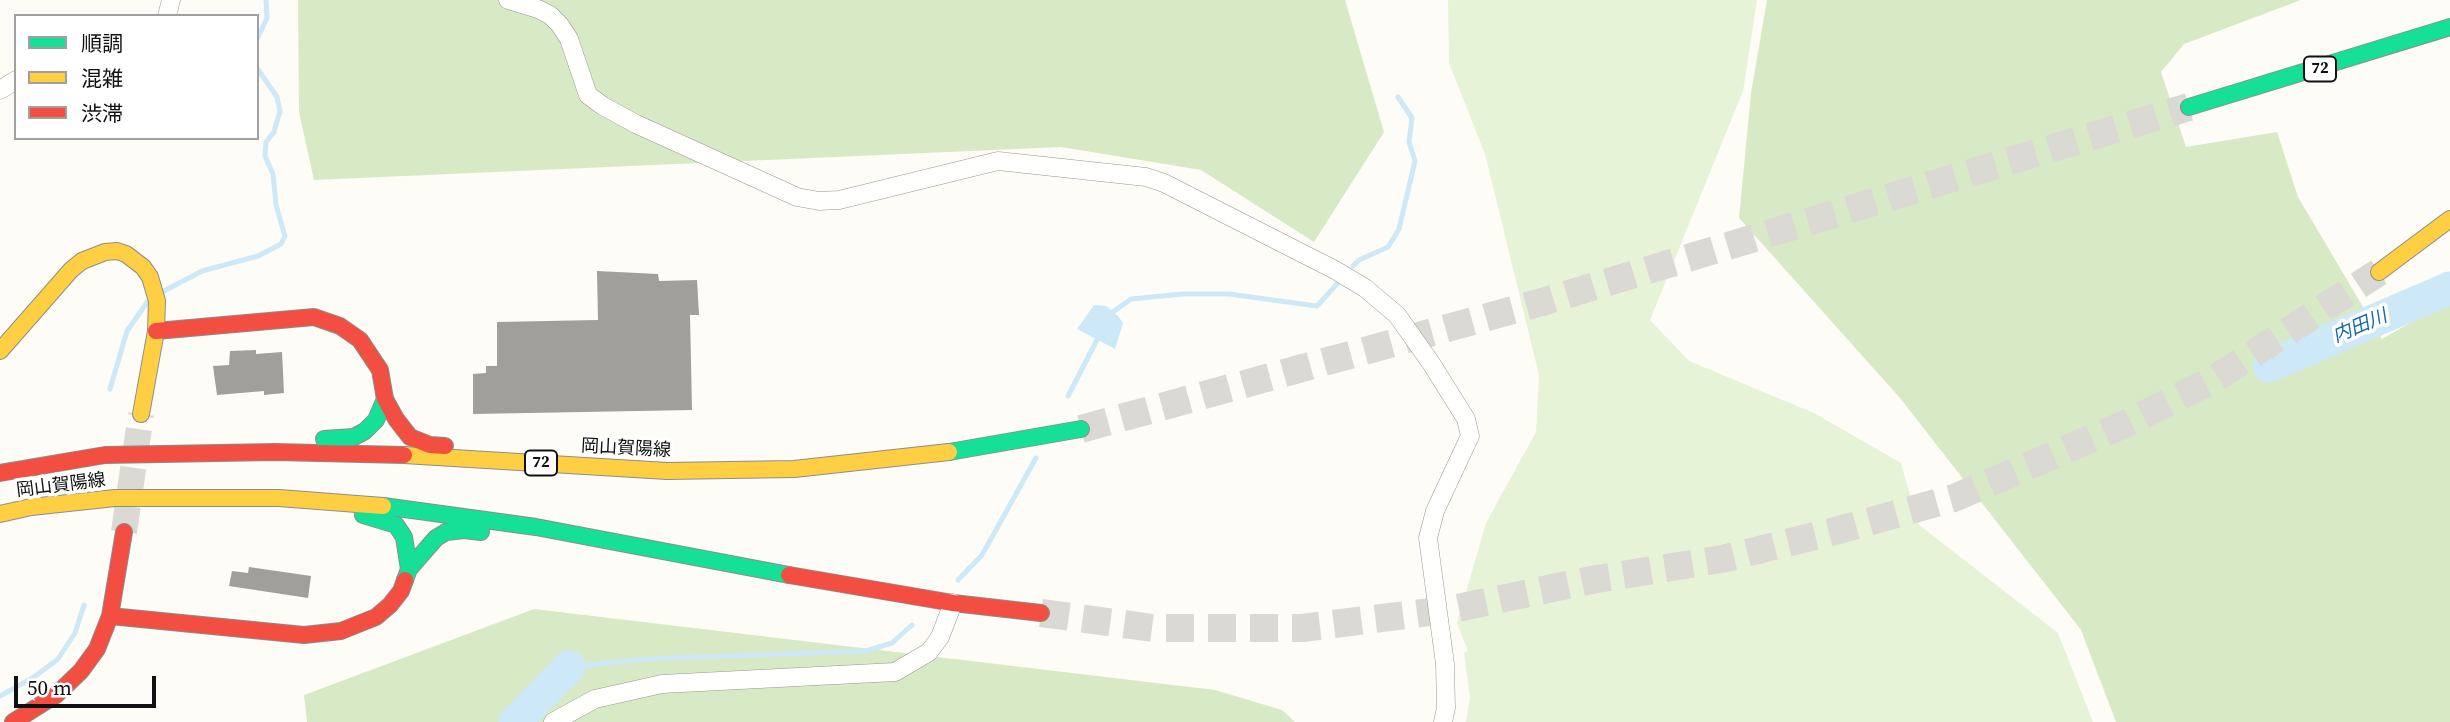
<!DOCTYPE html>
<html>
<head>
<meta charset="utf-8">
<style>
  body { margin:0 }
  #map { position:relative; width:2450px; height:722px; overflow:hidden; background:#fdfcf7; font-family:"Source Serif 4","Noto Sans JP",serif }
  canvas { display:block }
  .legend { position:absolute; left:14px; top:14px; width:245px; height:126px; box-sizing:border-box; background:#fff; border:2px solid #a0a0a0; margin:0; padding:9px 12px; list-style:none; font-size:21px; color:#111 }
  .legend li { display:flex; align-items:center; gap:14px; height:35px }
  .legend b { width:35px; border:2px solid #a0a0a0 }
  .scale { position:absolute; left:14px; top:676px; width:142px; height:32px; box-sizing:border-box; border:4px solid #111; border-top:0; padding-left:9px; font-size:21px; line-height:24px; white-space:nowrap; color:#111; -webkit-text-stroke:5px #fff; paint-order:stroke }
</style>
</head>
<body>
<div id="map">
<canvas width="2450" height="722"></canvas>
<ul class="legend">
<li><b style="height:9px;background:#16e098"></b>順調</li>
<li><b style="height:9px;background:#ffcf43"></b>混雑</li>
<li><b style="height:9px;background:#f24e42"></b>渋滞</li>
</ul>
<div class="scale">50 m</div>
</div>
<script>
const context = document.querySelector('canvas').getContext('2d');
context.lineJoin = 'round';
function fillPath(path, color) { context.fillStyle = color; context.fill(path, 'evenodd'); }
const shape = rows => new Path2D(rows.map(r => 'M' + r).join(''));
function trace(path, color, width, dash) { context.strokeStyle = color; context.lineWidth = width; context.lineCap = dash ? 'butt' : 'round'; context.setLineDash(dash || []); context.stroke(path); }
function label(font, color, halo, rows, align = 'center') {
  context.font = font + ' "Source Serif 4","Noto Sans JP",serif'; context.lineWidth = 7; context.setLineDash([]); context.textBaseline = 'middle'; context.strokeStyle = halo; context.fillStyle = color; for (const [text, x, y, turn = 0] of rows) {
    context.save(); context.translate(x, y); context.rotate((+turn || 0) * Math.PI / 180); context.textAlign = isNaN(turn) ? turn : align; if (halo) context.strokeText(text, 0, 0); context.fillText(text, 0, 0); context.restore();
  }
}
fillPath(shape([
  [1448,0,1757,0,1743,91,1650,320,1689,361,1814,413,1901,463,1918,524,2058,633,2093,722,1466,722,1470,698,1464,653,1468,651,1457,623,1486,523,1536,432,1539,375,1485,154,1449,63]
]), '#e7f3d7');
fillPath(shape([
  [298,0,1345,0,1384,132,1314,242,1201,170,1061,147,314,180,299,112],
  [1767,0,2301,0,2184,44,2161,72,2186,147,2277,132,2298,197,2382,339,2450,300,2450,722,2116,722,2081,630,1900,398,1739,218,1751,93],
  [534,609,1215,690,1282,710,1295,722,307,722,304,695]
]), '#d8eac5');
fillPath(shape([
  [1094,305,1106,306,1118,316,1123,323,1115,349,1077,329]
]), '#cde8f7');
trace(shape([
  [257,39,267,18,266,0],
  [1353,266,1359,260,1388,247,1399,229,1415,161,1409,142,1412,118,1398,97],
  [162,292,202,271,258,256,281,244,285,236,276,205,273,174,265,156,266,142,274,132,280,111,277,97,257,68],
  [1110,314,1131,299,1183,294,1229,294,1317,306,1338,283],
  [110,389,127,331,148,301],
  [1068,396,1099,336],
  [958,580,982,555,1036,458],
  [569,667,646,659,866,651,892,643,912,625],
  [0,696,34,677,58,659,75,633,84,605]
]), '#cde8f7', 5);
trace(shape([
  [2269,366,2450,288],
  [515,722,569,667]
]), '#cde8f7', 33);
fillPath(shape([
  [597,271,658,274,659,281,697,280,699,315,690,315,692,410,473,414,473,374,486,373,486,366,497,366,497,322,598,320],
  [256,350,256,354,282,352,284,393,264,395,264,391,217,395,213,366,229,365,230,351],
  [249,567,311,576,308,598,229,586,232,571,248,573]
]), '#a19f9c');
trace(shape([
  [124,532,141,414]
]), '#dad9d4', 26, [26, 13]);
trace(shape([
  [1081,429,1542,302,2189,107],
  [1041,613,1153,628,1302,628,1453,609,1591,580,1722,559,1835,531,1954,498,2125,424,2216,378,2379,272]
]), '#dad9d4', 28, [28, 14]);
const street = shape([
  [508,0,538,9,550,15,560,25,569,39,588,95,603,106,636,124,797,197,819,201,839,200,998,161,1146,177,1164,183,1335,270,1365,288,1397,315,1431,363,1466,419,1470,436,1435,511,1428,538,1445,664,1446,708,1443,722],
  [167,16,171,0],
  [0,90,16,80],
  [553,722,595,699,662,684,895,672,929,652,940,637,953,603]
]);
const fast = shape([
  [2189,107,2450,27],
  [324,439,354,437,365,431,376,420,385,399],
  [949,452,1081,429],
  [383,506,536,527,789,575],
  [363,515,396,525,404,537,409,569],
  [405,580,409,569,436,538,446,532,464,530,481,532]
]);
const slow = shape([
  [2379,272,2450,219],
  [0,351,71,270,82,261,105,252,117,251,126,254,143,267,150,277,157,301,156,331,141,414],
  [404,455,667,471,794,469,949,452],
  [0,514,31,507,115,498,279,498,383,506]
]);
const jam = shape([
  [156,331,314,317,340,326,360,340,380,370,385,399,396,419,410,437,430,445,445,446],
  [0,473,105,455,275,452,404,455],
  [789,575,953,603,1041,613],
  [110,616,304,635,341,631,376,617,390,605,401,591,405,580],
  [13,722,56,695,81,671,97,649,110,616,124,532]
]);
trace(street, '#979795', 19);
trace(fast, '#8e8d8b', 18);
trace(slow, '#8e8d8b', 18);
trace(jam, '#8e8d8b', 18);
trace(street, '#fffffe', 18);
trace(fast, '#16e098', 16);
trace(slow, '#ffcf43', 16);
trace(jam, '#f24e42', 16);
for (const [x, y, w] of [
  [2320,69,32],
  [541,463,32]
]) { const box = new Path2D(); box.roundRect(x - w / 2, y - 12.5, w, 25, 5); context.fillStyle = '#fff'; context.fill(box); trace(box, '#111', 2); }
label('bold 16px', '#111', null, [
  ["72",2320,69],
  ["72",541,463]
]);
label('18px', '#111', '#fff', [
  ["岡山賀陽線",626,449,3],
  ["岡山賀陽線",61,486,-7]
]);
label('italic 19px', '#1768a6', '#fff', [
  ["内田川",2360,327,-23]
]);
</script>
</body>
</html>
